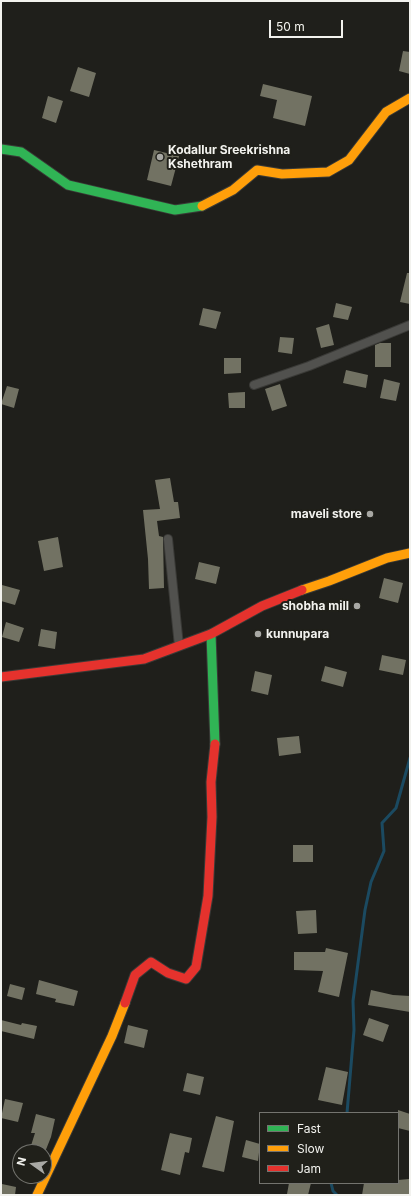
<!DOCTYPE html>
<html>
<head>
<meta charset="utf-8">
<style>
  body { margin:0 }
  #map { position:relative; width:411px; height:1196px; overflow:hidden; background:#1f1f1b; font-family:Inter,sans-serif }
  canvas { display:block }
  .frame { position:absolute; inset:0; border:2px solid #f2f2ee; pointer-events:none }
  .legend { position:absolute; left:259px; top:1112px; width:140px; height:72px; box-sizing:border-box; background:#20201a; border:1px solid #74746f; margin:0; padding:5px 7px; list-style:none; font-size:12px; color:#f2f2ee }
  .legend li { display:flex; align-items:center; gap:8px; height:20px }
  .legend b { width:20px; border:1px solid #74746f }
  .north { position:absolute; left:12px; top:1144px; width:40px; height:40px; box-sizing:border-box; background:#20201a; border:1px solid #74746f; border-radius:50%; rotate:284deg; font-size:11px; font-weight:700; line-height:16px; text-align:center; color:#f2f2ee }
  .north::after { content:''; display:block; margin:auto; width:14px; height:18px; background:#a8a8a4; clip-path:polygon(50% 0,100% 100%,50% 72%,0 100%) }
  .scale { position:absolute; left:269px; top:20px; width:74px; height:18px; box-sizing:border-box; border:2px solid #f2f2ee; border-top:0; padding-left:5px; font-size:12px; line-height:14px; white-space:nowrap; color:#f2f2ee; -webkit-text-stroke:3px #20201a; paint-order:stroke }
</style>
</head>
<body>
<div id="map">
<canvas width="411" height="1196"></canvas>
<div class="frame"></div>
<ul class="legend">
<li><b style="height:5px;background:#30b455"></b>Fast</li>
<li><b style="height:5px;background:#ff9f0a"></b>Slow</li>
<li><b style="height:5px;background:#e5322d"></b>Jam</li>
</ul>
<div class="north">N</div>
<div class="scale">50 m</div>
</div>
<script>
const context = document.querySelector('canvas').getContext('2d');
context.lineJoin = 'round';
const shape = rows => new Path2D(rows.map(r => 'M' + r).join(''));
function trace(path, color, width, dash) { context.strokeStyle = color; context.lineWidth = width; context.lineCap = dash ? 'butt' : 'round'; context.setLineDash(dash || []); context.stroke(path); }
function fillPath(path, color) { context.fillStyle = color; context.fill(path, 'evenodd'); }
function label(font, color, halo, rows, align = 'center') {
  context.font = font + ' Inter,sans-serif'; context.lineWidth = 4; context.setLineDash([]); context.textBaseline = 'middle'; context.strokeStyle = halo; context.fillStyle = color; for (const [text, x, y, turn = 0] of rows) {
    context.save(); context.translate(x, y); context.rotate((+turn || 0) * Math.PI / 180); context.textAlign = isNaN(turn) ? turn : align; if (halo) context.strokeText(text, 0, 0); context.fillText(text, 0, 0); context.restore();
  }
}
trace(shape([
  [347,1113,354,1030,353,1001,365,910,371,882,384,851,382,823,396,808,410,758],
  [331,1183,333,1191,337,1195]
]), '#1b4a61', 3);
fillPath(shape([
  [403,51,410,52,410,74,399,71],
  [78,67,96,73,89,97,70,91],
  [263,84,312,96,305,126,273,118,277,100,260,96],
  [48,96,63,101,56,123,42,118],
  [154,150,179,156,171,186,147,180],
  [407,273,410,273,410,304,400,302],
  [336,303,352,307,348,320,333,317],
  [203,308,221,312,216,329,199,325],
  [329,324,334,345,321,348,316,328],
  [280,337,294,338,292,354,278,352],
  [380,343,391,343,391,367,375,367,375,345],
  [224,358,241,358,241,373,224,374],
  [346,370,368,375,366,388,343,383],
  [384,379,400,383,396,401,380,398],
  [280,384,287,406,272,411,265,389],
  [7,386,19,389,14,408,1,404],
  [245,392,245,408,229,408,228,393],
  [170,478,174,502,178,502,180,518,157,521,159,536,163,537,164,588,149,589,148,559,143,510,160,509,155,480],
  [58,537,63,567,44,571,38,541],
  [199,562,220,567,216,584,195,579],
  [384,578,403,583,398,603,379,598],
  [2,585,20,590,15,605,1,601],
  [6,622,24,628,19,642,2,637],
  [41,629,57,632,55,649,38,646],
  [382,655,406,660,403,675,379,670],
  [325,666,347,672,343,687,321,681],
  [255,671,272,675,268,695,251,691],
  [299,736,301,753,279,756,277,738],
  [293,845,313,845,313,862,293,862],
  [316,910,317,933,298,934,296,911],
  [326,948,348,953,339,997,318,992,323,971,294,970,294,952,325,952],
  [39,980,78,991,74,1006,55,1002,56,999,36,994],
  [10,984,25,988,22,1000,7,996],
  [371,990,393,995,410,996,410,1012,368,1005],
  [369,1018,389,1025,383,1042,363,1035],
  [1,1020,21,1025,22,1023,37,1026,34,1039,1,1031],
  [128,1025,148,1030,144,1048,124,1043],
  [326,1067,348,1072,342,1105,318,1100],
  [187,1073,204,1077,200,1095,183,1091],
  [5,1099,23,1103,18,1122,1,1118],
  [398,1110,410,1114,410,1131,398,1128],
  [36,1114,55,1119,51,1137,45,1152,29,1152,35,1133,31,1133],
  [216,1116,234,1121,224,1172,202,1167],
  [170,1133,192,1138,189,1153,185,1152,180,1175,161,1170],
  [246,1140,260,1144,258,1161,242,1157],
  [409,1179,410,1195,362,1195,364,1183,398,1183,398,1180],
  [289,1183,311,1183,308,1195,287,1194],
  [2,1184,16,1187,15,1195,1,1195]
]), '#727263');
const street = shape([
  [254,385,309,366,410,325],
  [168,539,179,646]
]);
const fast = shape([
  [1,149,21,152,68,185,175,210,202,206],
  [211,634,215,744]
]);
const slow = shape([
  [202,206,233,190,257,170,282,174,328,172,349,160,386,112,410,98],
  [302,590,329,581,387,558,410,553],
  [37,1195,112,1036,125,1003]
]);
const jam = shape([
  [1,677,144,659,211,634,262,606,302,590],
  [125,1003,135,975,151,962,168,973,186,979,196,967,208,896,212,817,211,782,215,744]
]);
trace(street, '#3a3a37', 10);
trace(fast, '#3a3a37', 11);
trace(slow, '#3a3a37', 11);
trace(jam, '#3a3a37', 11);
trace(street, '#51514e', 8);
trace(fast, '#30b455', 9);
trace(slow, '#ff9f0a', 9);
trace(jam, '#e5322d', 9);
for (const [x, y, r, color] of [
  [160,157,4,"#a8a8a4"],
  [370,514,4,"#a8a8a4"],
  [357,606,4,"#a8a8a4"],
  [258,634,4,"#a8a8a4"]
]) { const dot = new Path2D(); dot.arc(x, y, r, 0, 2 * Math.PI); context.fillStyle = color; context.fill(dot); trace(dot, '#20201a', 1.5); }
label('bold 12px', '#f2f2ee', '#20201a', [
  ["Kodallur Sreekrishna",168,150],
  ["Kshethram",168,164],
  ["maveli store",362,514,"right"],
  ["shobha mill",349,606,"right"],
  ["kunnupara",266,634]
], 'left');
</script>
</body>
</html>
